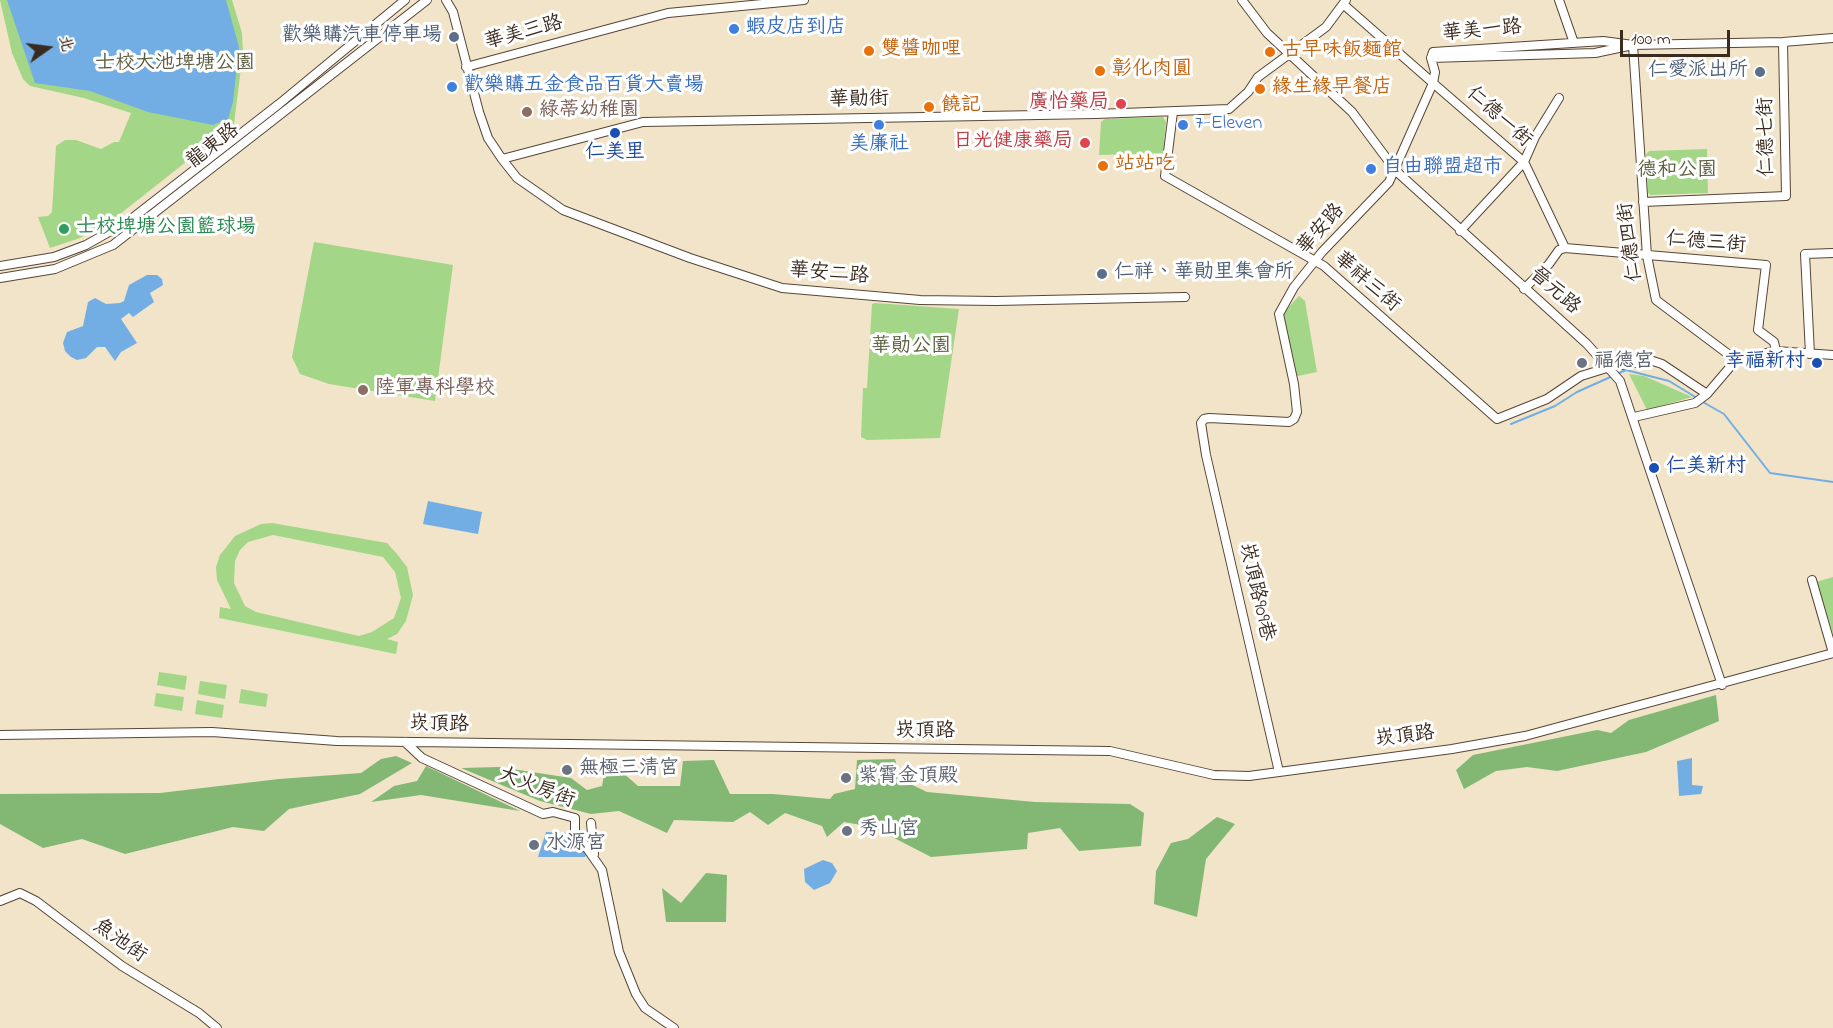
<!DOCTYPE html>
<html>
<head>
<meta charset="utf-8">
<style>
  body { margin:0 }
  #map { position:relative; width:1833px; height:1028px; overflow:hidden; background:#f1e4c9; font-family:"Indie Flower","LXGW WenKai TC",sans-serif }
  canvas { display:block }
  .north { position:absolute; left:18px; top:18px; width:60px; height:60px; -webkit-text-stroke:4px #fff; paint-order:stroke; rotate:76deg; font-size:16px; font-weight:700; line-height:24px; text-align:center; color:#3b2a1e }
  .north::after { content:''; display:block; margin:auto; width:21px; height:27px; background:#3b2a1e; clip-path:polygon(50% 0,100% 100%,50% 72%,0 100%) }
  .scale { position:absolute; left:1620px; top:30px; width:110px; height:27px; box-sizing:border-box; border:3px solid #3b2a1e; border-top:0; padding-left:8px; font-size:18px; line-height:21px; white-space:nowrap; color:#3b2a1e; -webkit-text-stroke:4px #fff; paint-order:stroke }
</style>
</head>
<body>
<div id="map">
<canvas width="1833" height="1028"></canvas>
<div class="north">北</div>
<div class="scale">100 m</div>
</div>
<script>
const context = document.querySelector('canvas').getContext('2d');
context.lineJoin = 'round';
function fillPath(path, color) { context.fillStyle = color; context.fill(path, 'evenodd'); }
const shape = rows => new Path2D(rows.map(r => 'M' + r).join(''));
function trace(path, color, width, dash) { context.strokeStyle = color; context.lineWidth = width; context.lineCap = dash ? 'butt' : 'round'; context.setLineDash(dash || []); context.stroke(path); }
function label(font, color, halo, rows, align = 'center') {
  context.font = font + ' "Indie Flower","LXGW WenKai TC",sans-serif'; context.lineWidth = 6; context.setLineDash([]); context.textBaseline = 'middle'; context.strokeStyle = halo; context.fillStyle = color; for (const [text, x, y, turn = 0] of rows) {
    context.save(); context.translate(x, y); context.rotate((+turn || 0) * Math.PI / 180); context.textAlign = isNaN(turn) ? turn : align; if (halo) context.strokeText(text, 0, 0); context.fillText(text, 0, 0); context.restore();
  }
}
fillPath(shape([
  [0,0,232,0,242,33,243,52,234,124,115,218,80,238,50,248,38,217,48,216,52,212,56,146,65,140,76,140,101,149,114,142,119,142,131,113,84,98,30,86,23,79,12,53],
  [1163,117,1166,122,1163,153,1099,155,1101,122,1105,119],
  [1707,149,1708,193,1651,195,1648,193,1646,154,1649,151],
  [314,242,453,265,435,401,329,384,300,374,292,357],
  [1299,296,1305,301,1317,372,1293,377,1283,313],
  [875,303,959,309,940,438,867,440,861,437,863,388,867,388,872,304],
  [1629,374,1644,376,1692,397,1647,410],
  [272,523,387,543,397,554,407,567,413,595,406,621,397,634,387,639,398,642,396,654,219,618,220,607,231,609,217,580,216,567,220,555,235,536,261,524],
  [273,535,383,557,395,572,401,598,394,618,372,632,359,636,256,612,245,606,234,583,235,561,240,550,248,542],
  [1833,577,1833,634,1816,582],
  [159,672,187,676,185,690,157,685],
  [200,681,227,685,225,699,198,694],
  [241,689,268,694,266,707,239,703],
  [156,693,184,697,182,711,154,706],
  [197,700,224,705,222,718,195,714]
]), '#a3d787');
fillPath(shape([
  [1716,695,1719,721,1646,752,1557,771,1527,767,1496,771,1464,789,1456,770,1473,755,1597,730,1611,733,1629,720],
  [396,756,412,763,360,794,289,809,264,831,233,827,125,854,82,839,43,848,0,824,0,794,160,793,279,779,361,773,381,759],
  [607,759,638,786,680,786,683,761,714,760,730,794,773,794,830,799,834,794,855,789,857,760,895,759,900,779,927,792,1035,802,1130,804,1144,813,1141,846,1079,851,1060,828,1028,833,1027,849,931,857,873,827,844,822,827,837,822,826,785,813,768,825,750,812,733,822,674,820,667,833,619,811,591,814,540,801,461,768,499,767,571,778,587,790,602,786],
  [426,766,520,811,421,795,371,802,394,786,417,781],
  [1217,817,1235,824,1206,859,1197,917,1154,904,1156,871,1171,843,1188,839],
  [706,873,727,875,726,922,666,922,662,888,681,903]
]), '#82b874');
fillPath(shape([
  [7,0,226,0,239,47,233,102,228,119,213,125,148,112,90,91,35,83],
  [147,275,157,275,162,279,163,285,150,293,154,302,133,317,129,313,121,319,137,343,121,352,115,361,105,347,97,347,86,358,77,360,71,357,65,351,63,343,67,332,83,326,88,302,95,298,106,304,120,303,124,301,129,285],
  [428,501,482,512,478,534,423,524],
  [1692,758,1692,785,1703,786,1701,794,1679,796,1677,761],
  [546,832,572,833,587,854,585,857,538,857],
  [823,860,832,863,837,871,830,883,814,890,805,882,804,869]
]), '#72aee4');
trace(shape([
  [1701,401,1724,414,1770,473,1833,482],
  [1511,424,1555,406,1577,392,1626,370,1669,381,1697,398]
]), '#72aee4', 2);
const minor = shape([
  [446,0,453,12,479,112,488,138,502,159,643,122,1096,114,1229,109,1248,92,1258,77,1326,27,1346,0],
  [1242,0,1267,33,1352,112,1396,171,1587,344,1620,381,1722,685],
  [1559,0,1574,43],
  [1603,41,1633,45,1595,53,1431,58,1433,52,1603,41],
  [1431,58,1435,72,1433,83,1524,162,1565,248],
  [466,67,668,13,804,0],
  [1173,112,1165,176,1324,266,1497,419,1547,399,1581,376,1610,367,1650,360,1662,364,1707,394],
  [502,159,517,178,563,210,690,258,782,288,920,300,996,301,1185,297],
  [1643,202,1786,196,1783,42],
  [1460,231,1524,162,1535,137,1559,98],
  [0,266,54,257,86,245,130,220,279,104,405,0],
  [0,278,55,269,113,245,427,0],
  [1524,289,1549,264,1559,250,1565,248,1766,265,1758,330,1774,342,1776,351],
  [1810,354,1805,254,1833,253],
  [1736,360,1656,300,1647,256,1633,45,1783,42,1833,38],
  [1634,417,1695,403,1707,394,1736,360,1776,351,1833,355],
  [1812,580,1833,653],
  [0,735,212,732,337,741,1110,751,1214,775,1249,776,1452,749,1525,736,1833,653],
  [405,742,422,758,543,814,553,812,575,818,575,831,602,870,619,952,636,994,645,1008,674,1028],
  [1279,772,1206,455,1201,423,1204,419,1209,418,1289,422,1294,419,1297,412,1294,384,1279,314,1294,287,1322,252,1389,182,1433,83,1343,4],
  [591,823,594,854],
  [0,901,20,893,36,901,122,966,199,1013,217,1028]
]);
trace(minor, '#564638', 10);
trace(minor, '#fff', 8);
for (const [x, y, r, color] of [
  [734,29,6,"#3f7fe0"],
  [454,37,6,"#5c6f8a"],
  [869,51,6,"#e8710a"],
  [1270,52,6,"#e8710a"],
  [1100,71,6,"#e8710a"],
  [1760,72,6,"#5c6f8a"],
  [452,87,6,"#3f7fe0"],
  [1260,89,6,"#e8710a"],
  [1121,104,6,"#e0444e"],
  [929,107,6,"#e8710a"],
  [527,112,6,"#8d6e63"],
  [879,125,6,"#3f7fe0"],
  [1183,125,6,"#3f7fe0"],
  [615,133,6,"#1a4fb4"],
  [1085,143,6,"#e0444e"],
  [1103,166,6,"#e8710a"],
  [1371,169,6,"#3f7fe0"],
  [64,229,6,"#2e9e5b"],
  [1102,274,6,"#5c6f8a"],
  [1582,363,6,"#6b7280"],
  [1817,363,6,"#1a4fb4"],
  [363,390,6,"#8d6e63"],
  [1654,468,6,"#1a4fb4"],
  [567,770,6,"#6b7280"],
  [846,778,6,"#6b7280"],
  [847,831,6,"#6b7280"],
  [534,845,6,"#6b7280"]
]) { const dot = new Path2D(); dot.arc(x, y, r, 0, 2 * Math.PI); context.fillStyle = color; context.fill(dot); trace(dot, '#fff', 2); }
label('20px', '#366cbe', '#fff', [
  ["蝦皮店到店",746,29],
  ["歡樂購五金食品百貨大賣場",464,87],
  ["7-Eleven",1195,125],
  ["美廉社",879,146,"center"],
  ["自由聯盟超市",1383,169]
], 'left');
label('20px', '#3b2a1e', '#fff', [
  ["華美一路",1482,32,-5],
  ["華美三路",524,34,-15],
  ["華勛街",859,101,-1],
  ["仁德一街",1498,118,42],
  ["仁德七街",1768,137,-91],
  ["龍東路",214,147,-38],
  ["華安路",1322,230,-49],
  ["仁德四街",1632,242,-97],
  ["仁德三街",1706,244,5],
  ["華安二路",829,275,5],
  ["華祥三街",1366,283,41],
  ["晉元路",1554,292,41],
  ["崁頂路909巷",1255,592,77],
  ["崁頂路",439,726,1],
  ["崁頂路",925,733],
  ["崁頂路",1405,738,-7],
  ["大火房街",536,789,21],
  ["魚池街",119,942,35]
]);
label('20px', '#4e5e75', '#fff', [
  ["歡樂購汽車停車場",442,37],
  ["仁愛派出所",1748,72],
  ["仁祥、華勛里集會所",1114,274,"left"]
], 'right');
label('20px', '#c56008', '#fff', [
  ["雙醬咖哩",881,51],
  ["古早味飯麵館",1282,52],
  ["彰化肉圓",1112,71],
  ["緣生緣早餐店",1272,89],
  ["饒記",941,107],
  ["站站吃",1115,166]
], 'left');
label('20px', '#5a5e3e', '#fff', [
  ["士校大池埤塘公園",175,65],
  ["德和公園",1677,172],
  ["華勛公園",911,348]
]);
label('20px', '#be3a42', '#fff', [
  ["廣怡藥局",1109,104],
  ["日光健康藥局",1073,143]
], 'right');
label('20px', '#785e54', '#fff', [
  ["綠蒂幼稚園",539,112],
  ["陸軍專科學校",375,390]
], 'left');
label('20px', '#164399', '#fff', [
  ["仁美里",615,154],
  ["幸福新村",1805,363,"right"],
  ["仁美新村",1666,468,"left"]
]);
label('20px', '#27864d', '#fff', [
  ["士校埤塘公園籃球場",76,229]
], 'left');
label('20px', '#5b616d', '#fff', [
  ["福德宮",1594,363],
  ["無極三清宮",579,770],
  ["紫霄金頂殿",858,778],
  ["秀山宮",859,831],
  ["水源宮",546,845]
], 'left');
</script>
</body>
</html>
